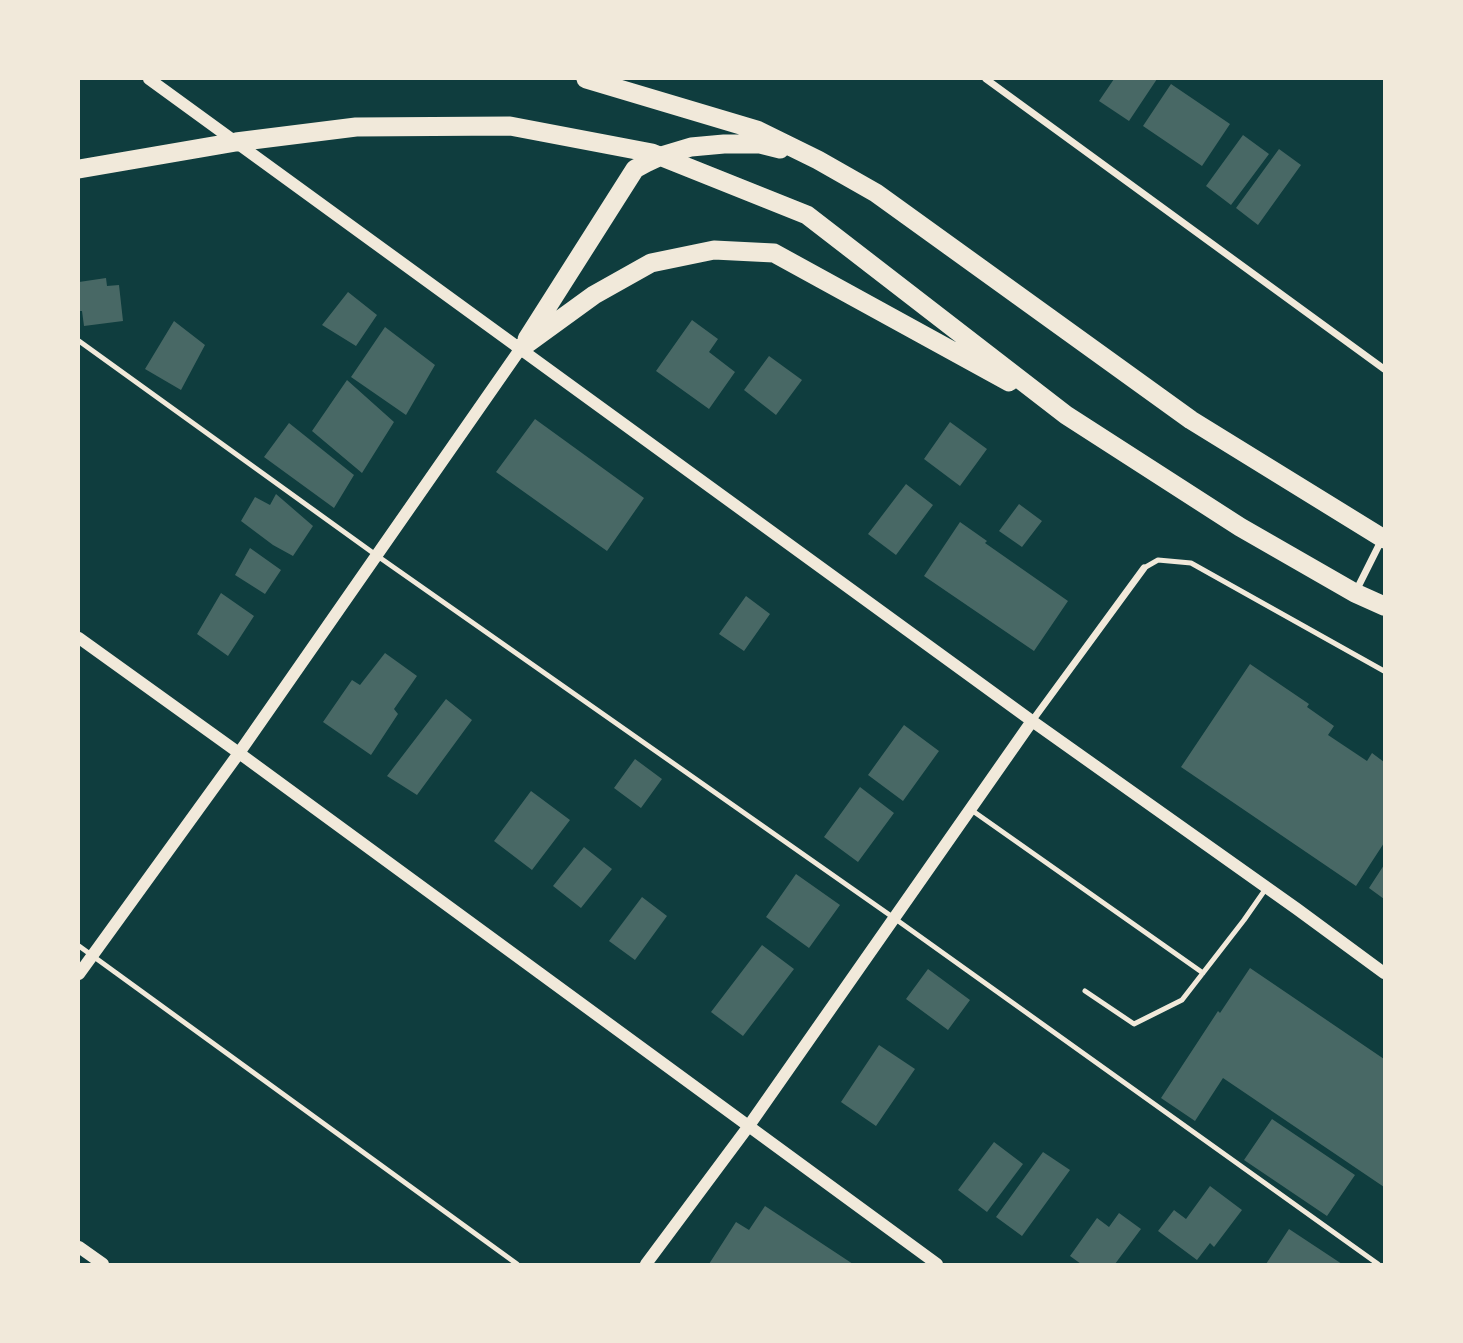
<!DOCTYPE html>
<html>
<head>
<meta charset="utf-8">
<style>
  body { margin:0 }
  #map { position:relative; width:1463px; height:1343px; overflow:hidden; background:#0f3d3e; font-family:"DejaVu Sans",sans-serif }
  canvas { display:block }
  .frame { position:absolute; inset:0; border:80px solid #f1e9da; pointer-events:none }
</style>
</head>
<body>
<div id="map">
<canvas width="1463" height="1343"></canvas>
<div class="frame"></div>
</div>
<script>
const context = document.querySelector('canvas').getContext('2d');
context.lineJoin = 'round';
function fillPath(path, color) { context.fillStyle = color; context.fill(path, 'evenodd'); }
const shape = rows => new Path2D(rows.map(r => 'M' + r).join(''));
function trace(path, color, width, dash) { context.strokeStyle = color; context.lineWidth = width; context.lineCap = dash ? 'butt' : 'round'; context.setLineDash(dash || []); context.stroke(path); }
fillPath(shape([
  [1114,79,1157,79,1129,121,1099,101],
  [1171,84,1230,124,1202,166,1143,126],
  [1243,135,1269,154,1231,205,1206,186],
  [1279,149,1301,165,1258,225,1236,208],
  [106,278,107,286,119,285,123,321,84,326,82,311,79,311,79,282],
  [348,292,377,315,356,346,322,325],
  [692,320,718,339,709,352,735,372,709,409,656,371],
  [174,321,205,345,181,390,145,369],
  [385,327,435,365,406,415,351,377],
  [769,356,802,380,776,415,744,390],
  [347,380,394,422,362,473,312,431],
  [535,419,644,498,607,551,496,472],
  [950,422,987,449,960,486,924,459],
  [289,423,354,475,334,508,264,457],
  [906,484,933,505,896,555,868,534],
  [276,494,313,526,293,556,273,545,241,521,255,497,270,505],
  [1019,504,1042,521,1022,547,999,531],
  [960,522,987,541,985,543,1068,601,1034,651,924,576],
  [250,548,281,570,265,594,235,575],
  [221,593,254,616,228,656,197,634],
  [746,596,770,614,744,651,719,634],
  [385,653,417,676,394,709,398,714,371,755,323,722,352,680,360,685],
  [1250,664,1309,704,1307,707,1334,726,1328,735,1367,761,1372,753,1384,762,1384,843,1356,886,1181,767],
  [446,699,472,720,417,795,387,776],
  [904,725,939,751,903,801,868,775],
  [635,759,662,779,641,808,614,788],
  [860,787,894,813,858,862,824,837],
  [531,791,570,820,532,870,494,841],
  [584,847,612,869,581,908,553,886],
  [1384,865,1384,899,1369,888],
  [796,874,840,905,809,948,766,917],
  [642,897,667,916,635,960,609,941],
  [762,945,794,969,743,1036,711,1012],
  [1250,968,1384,1059,1384,1187,1223,1078,1195,1121,1161,1098,1218,1011,1220,1013],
  [928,969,970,1000,948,1030,906,999],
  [879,1045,915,1069,876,1126,841,1102],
  [1272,1119,1355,1175,1327,1216,1244,1160],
  [994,1142,1023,1164,987,1212,958,1190],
  [1043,1152,1070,1170,1022,1236,996,1217],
  [1210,1186,1242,1210,1214,1247,1210,1243,1197,1260,1158,1231,1174,1210,1186,1219],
  [765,1206,853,1264,709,1264,736,1222,749,1230],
  [1119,1213,1141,1229,1115,1264,1081,1264,1070,1256,1097,1218,1109,1227],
  [1289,1229,1342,1264,1266,1264]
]), '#486865');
trace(shape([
  [79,341,376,555,894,918,1378,1264],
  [1144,568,1158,560,1191,563,1384,671],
  [970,809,1203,973],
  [79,946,517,1264],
  [1085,991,1134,1024,1182,1000,1244,920,1267,887]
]), '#f1e9da', 5);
trace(shape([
  [986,79,1384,369],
  [1356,591,1382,539],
  [1032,721,1144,568]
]), '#f1e9da', 7);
trace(shape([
  [149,79,1032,721,1297,909,1384,973],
  [79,638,239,753,937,1264],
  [79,974,239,753,521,348],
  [79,1247,103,1264],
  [646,1264,748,1127,1032,721]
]), '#f1e9da', 12);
trace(shape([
  [586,79,757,130,818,160,876,193,1191,420,1384,539],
  [79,169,236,142,356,127,510,126,652,153,807,215,1066,415,1240,527,1355,593,1384,606],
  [527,339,635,169,646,163,661,156,691,147,724,144,760,144,780,149],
  [521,348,594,295,651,263,714,250,774,253,1009,382]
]), '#f1e9da', 19);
</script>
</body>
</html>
